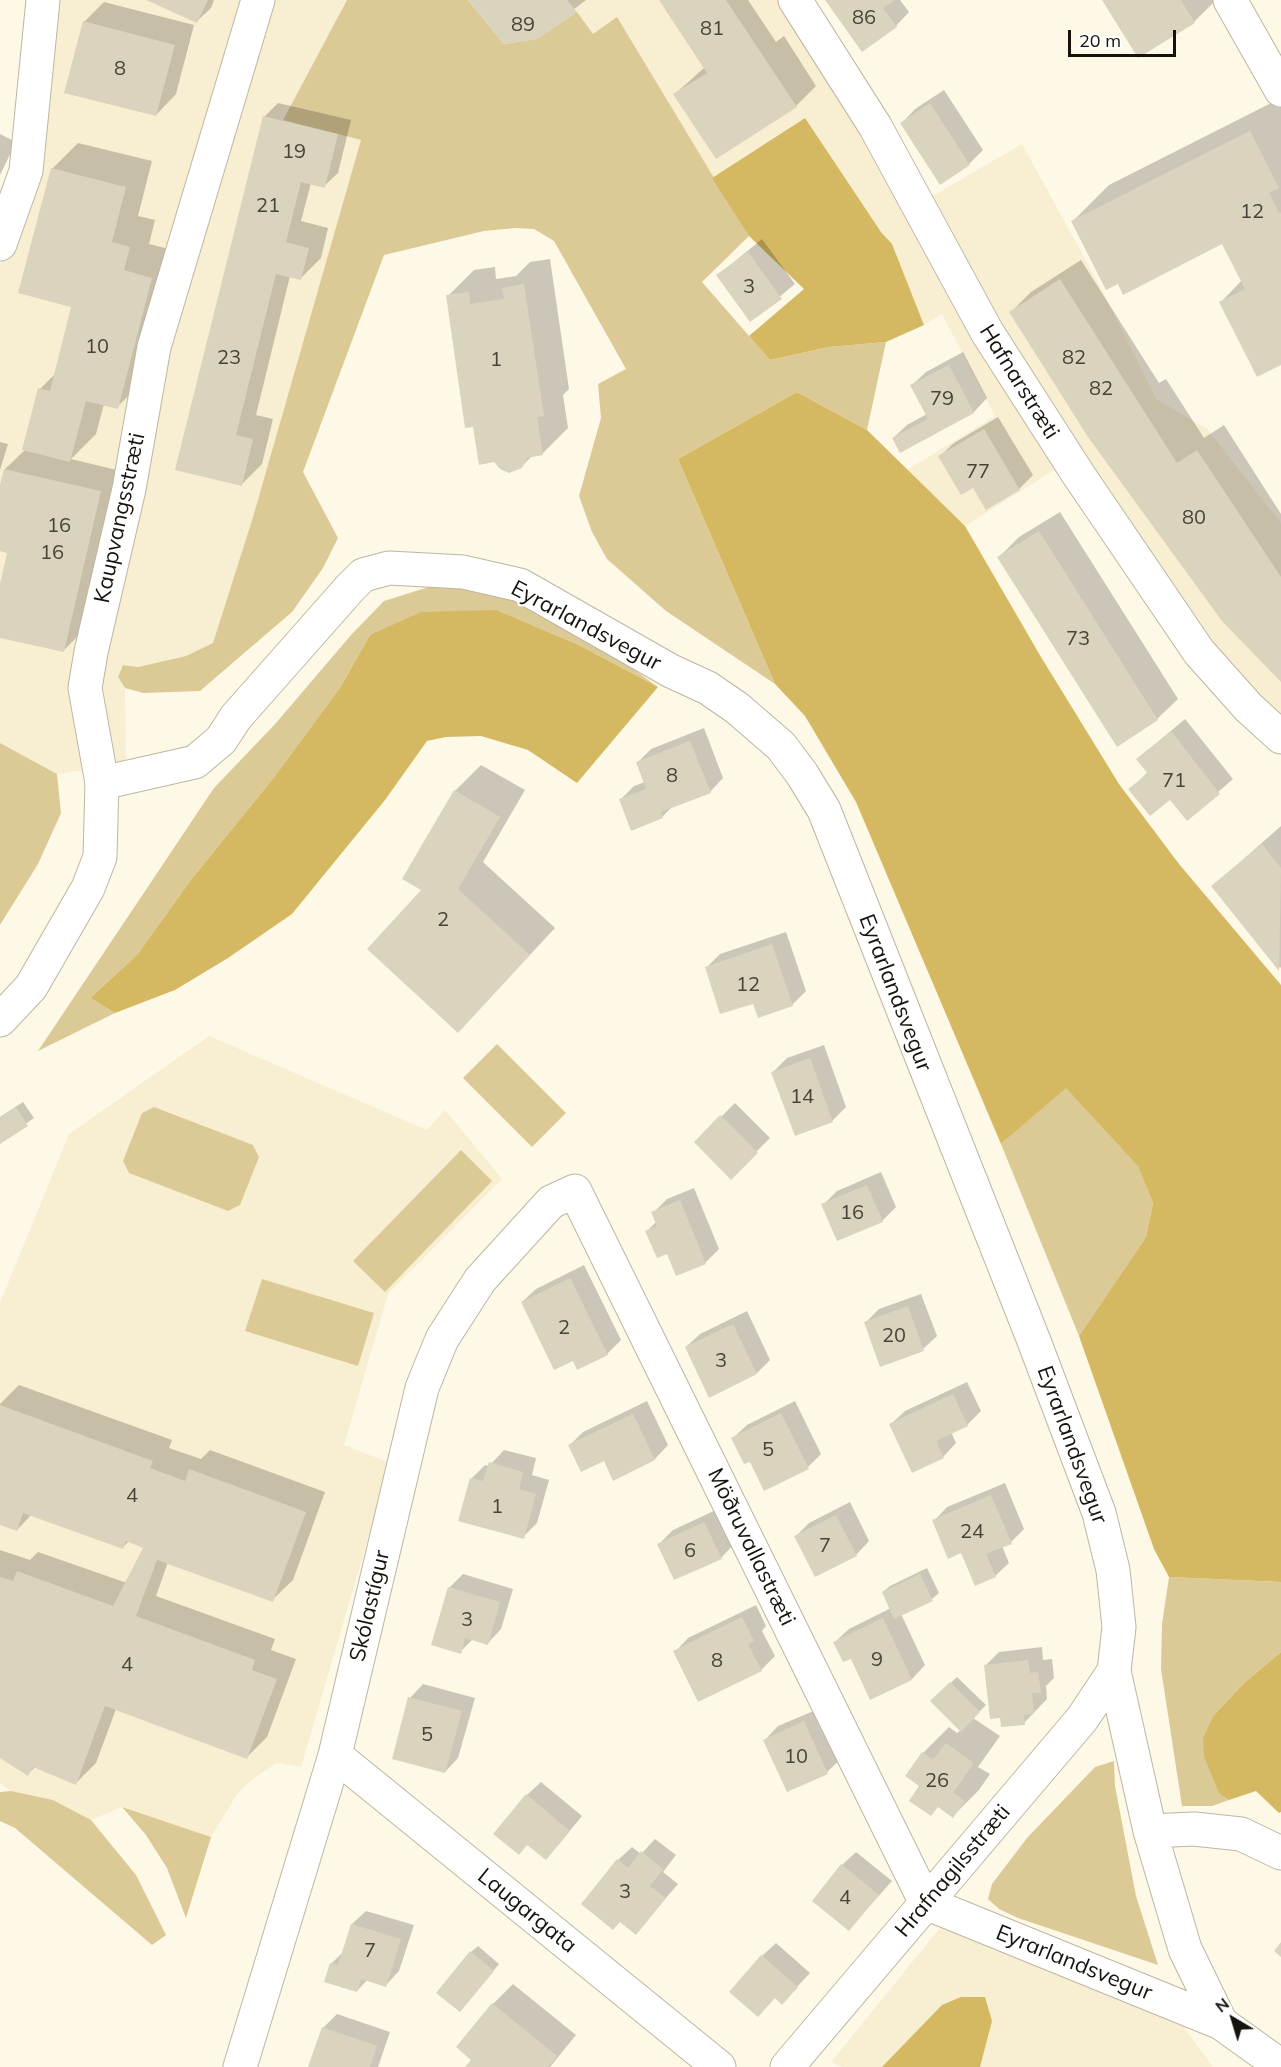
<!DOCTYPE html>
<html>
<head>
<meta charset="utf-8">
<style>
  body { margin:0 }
  #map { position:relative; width:1281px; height:2067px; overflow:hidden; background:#fef8e6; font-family:Mulish,sans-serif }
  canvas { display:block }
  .north { position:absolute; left:1203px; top:1989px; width:60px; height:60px; -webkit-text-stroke:4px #fff; paint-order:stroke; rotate:322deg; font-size:16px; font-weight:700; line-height:24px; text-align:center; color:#15130b }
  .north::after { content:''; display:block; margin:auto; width:21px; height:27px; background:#15130b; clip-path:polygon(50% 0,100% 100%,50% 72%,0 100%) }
  .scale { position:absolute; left:1068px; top:30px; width:108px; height:27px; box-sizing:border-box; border:3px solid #15130b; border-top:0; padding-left:8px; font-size:18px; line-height:21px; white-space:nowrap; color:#15130b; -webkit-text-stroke:4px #fff; paint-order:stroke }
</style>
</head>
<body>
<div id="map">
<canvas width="1281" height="2067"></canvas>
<div class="north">N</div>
<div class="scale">20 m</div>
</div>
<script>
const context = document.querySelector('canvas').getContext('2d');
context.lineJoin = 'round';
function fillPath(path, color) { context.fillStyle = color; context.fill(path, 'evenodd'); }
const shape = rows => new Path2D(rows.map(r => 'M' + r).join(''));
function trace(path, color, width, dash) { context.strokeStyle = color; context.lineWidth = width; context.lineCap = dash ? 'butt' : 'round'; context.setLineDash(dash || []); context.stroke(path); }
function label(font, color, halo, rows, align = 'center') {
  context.font = font + ' Mulish,sans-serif'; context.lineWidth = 4.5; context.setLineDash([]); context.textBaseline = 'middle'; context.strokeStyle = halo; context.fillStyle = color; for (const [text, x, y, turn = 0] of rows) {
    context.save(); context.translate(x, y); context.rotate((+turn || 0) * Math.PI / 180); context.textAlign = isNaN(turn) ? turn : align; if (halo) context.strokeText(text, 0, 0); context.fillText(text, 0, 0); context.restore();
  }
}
fillPath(shape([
  [45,0,347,0,283,120,361,140,253,517,213,643,186,656,138,667,123,665,118,677,125,688,126,764,57,774,0,743,0,266,33,173],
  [468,0,813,0,931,197,1022,144,1102,290,1156,399,1207,429,1281,523,1281,744,1083,452,965,526,907,470,995,416,942,314,924,325,892,244,881,232,804,118,712,178,617,18,593,35,504,44],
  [209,1036,427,1130,445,1110,502,1179,388,1294,344,1445,390,1463,301,1767,277,1763,258,1775,239,1791,211,1837,122,1807,91,1820,53,1800,11,1791,0,1783,0,1303,69,1134],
  [944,1923,1184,2027,1213,2067,843,2067,831,2062]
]), '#f8eed1');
fillPath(shape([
  [347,0,468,0,504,44,537,39,577,12,593,34,617,17,749,236,702,282,770,360,829,347,886,342,867,430,797,392,678,459,775,684,666,611,607,559,592,532,579,496,601,418,598,384,626,369,554,241,534,229,515,228,484,231,384,255,303,472,338,538,323,568,292,612,200,691,143,693,125,688,118,677,123,665,138,667,186,656,213,643,253,517,361,140,283,120],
  [466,585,516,598,577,629,658,687,579,645,497,610,370,635,341,686,275,776,190,881,137,955,90,998,115,1013,38,1051,214,788,276,723,351,635,384,601,432,586],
  [0,743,57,774,61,813,38,864,0,925],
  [497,1044,566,1113,532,1147,463,1078],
  [1066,1087,1138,1165,1153,1203,1146,1237,1079,1336,1001,1144],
  [154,1107,253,1145,259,1157,240,1205,228,1211,129,1173,123,1161,142,1113],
  [461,1150,492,1181,385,1292,353,1261],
  [262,1279,374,1313,358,1366,245,1331],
  [1169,1577,1281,1582,1281,1652,1244,1683,1214,1715,1219,1792,1229,1800,1212,1806,1182,1806,1161,1669,1162,1624],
  [1114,1761,1115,1786,1136,1896,1158,1965,1018,1918,999,1909,988,1899,992,1884,1027,1838,1095,1767],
  [11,1791,53,1800,91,1820,136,1875,166,1935,152,1945,15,1828,0,1821,0,1792],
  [122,1807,211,1837,186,1918,167,1868,146,1835]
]), '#dcca96');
fillPath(shape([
  [805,118,881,232,892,244,924,325,886,342,829,347,770,360,749,336,804,289,749,236,712,178],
  [797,392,867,430,965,526,1041,657,1119,784,1179,864,1281,985,1281,1582,1169,1577,1154,1549,1079,1336,1146,1237,1153,1203,1138,1166,1066,1088,1001,1144,856,802,805,716,775,684,678,459],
  [497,610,579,645,658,687,577,783,528,750,481,736,446,737,427,741,385,800,292,914,228,958,175,990,115,1013,90,998,137,955,190,881,275,776,341,686,370,635,421,612],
  [1281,1652,1281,1812,1279,1813,1256,1791,1229,1800,1219,1793,1204,1756,1203,1738,1214,1715,1244,1683],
  [961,1997,985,1997,992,2021,980,2067,882,2067,942,2005]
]), '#d5b962');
fillPath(shape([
  [150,0,214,0,211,8,197,21],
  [470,0,586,0,536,38],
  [661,0,748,0,776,42,784,36,816,86,796,106,716,157,675,94,705,67],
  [827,0,900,0,909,12,896,26],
  [1104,0,1216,0,1194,22],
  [104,2,194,25,176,94,156,115,84,22],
  [944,90,983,150,969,164,940,183,902,123,915,109],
  [1281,98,1281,363,1221,302,1242,280,1223,242,1118,282,1073,221,1109,185],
  [278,103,351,120,338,173,324,186,311,183,301,221,328,228,321,258,301,278,290,276,256,415,273,419,262,464,241,485,177,469,265,116],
  [0,134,16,142,0,175],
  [78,143,152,161,138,216,155,220,149,244,177,251,144,381,117,407,104,404,96,434,71,459,121,471,84,630,63,651,0,636,0,590,9,551,0,549,0,492,5,469,26,449,40,389,56,373,73,306,52,169],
  [762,239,795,284,751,320,718,275],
  [550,259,569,389,563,395,568,428,542,454,532,456,521,467,448,296,474,270,495,267,496,279,516,276,530,262],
  [1081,260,1159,383,1166,379,1204,438,1224,425,1281,514,1281,680,1011,312,1031,292],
  [963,352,987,398,974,412,900,451,893,438,907,425,927,414,912,385,926,372],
  [998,417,1033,475,1019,489,973,486,940,456,954,443],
  [0,442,8,444,0,470],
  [1060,512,1178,699,1157,719,1117,744,999,557,1019,537],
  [1185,719,1233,779,1187,819,1170,798,1130,789,1148,772,1138,759],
  [704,728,723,778,710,792,673,806,662,817,620,800,634,786,645,782,637,763,651,749],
  [481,765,525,790,483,862,555,928,484,1004,424,890,455,791],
  [1281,826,1281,967,1280,968,1213,886],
  [786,932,806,991,792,1005,706,968,720,954],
  [824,1045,846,1107,832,1121,773,1072,787,1058],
  [23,1102,34,1118,0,1142,0,1117],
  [735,1103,770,1138,731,1177,696,1142],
  [881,1172,896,1207,882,1221,823,1205,837,1191],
  [694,1188,719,1249,705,1263,668,1252,647,1231,657,1221,653,1213,667,1199],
  [584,1265,621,1340,607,1354,573,1359,522,1302,536,1289],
  [921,1294,937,1336,923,1349,866,1322,879,1309],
  [747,1311,770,1360,757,1373,686,1347,700,1334],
  [967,1382,981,1411,967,1425,951,1432,956,1443,943,1457,891,1424,905,1411],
  [19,1385,172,1440,169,1448,201,1459,210,1450,325,1492,293,1580,272,1600,168,1562,156,1596,275,1639,271,1650,296,1659,267,1737,247,1757,116,1709,96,1763,76,1783,36,1766,28,1774,0,1755,0,1550,30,1560,38,1552,127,1583,146,1547,129,1541,123,1547,32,1514,17,1530,0,1524,0,1404],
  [647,1401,668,1445,655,1459,605,1460,570,1445,583,1432],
  [795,1401,821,1454,808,1467,750,1460,733,1438,747,1425],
  [504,1450,536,1458,532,1475,549,1480,537,1523,523,1537,460,1520,472,1478,485,1465,489,1466],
  [1005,1483,1024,1529,1011,1542,1002,1546,1009,1563,995,1576,962,1551,934,1521,947,1507],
  [850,1502,869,1541,856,1555,796,1536,809,1523],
  [718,1509,734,1544,721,1558,659,1544,673,1530],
  [927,1568,939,1593,932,1599,901,1614,925,1665,912,1679,851,1657,835,1642,849,1629,891,1608,883,1592,890,1586],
  [463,1574,513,1589,501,1629,488,1643,473,1639,460,1652,449,1588],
  [756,1605,766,1626,762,1631,775,1656,761,1670,675,1652,688,1638],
  [1042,1647,1043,1660,1052,1659,1054,1678,1046,1686,1047,1699,1024,1723,985,1666,999,1652],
  [957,1677,986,1705,973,1718,1000,1736,978,1767,990,1774,979,1790,953,1816,921,1785,923,1753,949,1727,957,1733,961,1730,932,1701],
  [423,1684,475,1698,458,1758,445,1772,410,1698],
  [818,1709,841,1759,827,1772,788,1790,765,1740,778,1726],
  [541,1782,582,1816,559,1844,527,1795],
  [655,1839,676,1855,663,1872,678,1884,636,1933,618,1860,632,1847,641,1854],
  [856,1852,892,1881,849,1929,842,1865],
  [366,1911,414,1925,399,1971,386,1985,368,1979,357,1991,331,1964,344,1951,352,1924],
  [776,1943,810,1973,795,1989,762,1956],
  [478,1946,499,1964,466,2004,471,1952],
  [513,1984,576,2035,550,2067,467,2067,473,2059,493,2004],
  [337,2014,390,2032,378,2067,309,2067,323,2028]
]), '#0003');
fillPath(shape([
  [146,0,208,0,197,23],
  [468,0,567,0,577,12,537,39,504,44],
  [659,0,726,0,797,107,716,159,673,94,707,73],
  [825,0,895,0,883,8,897,27,862,52],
  [1102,0,1181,0,1195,23,1138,58],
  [83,21,175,45,156,116,64,93],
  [930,103,970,165,940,185,900,123],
  [263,116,338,134,325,188,301,182,286,242,309,248,301,280,276,274,236,435,253,439,242,486,175,470],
  [1250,131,1279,188,1269,193,1279,213,1281,212,1281,365,1257,377,1219,302,1245,289,1222,244,1123,295,1118,284,1106,290,1071,221],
  [51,168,126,187,112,242,130,247,124,270,152,278,118,409,86,401,70,462,22,450,38,388,50,391,71,307,18,293],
  [748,252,782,299,750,322,716,275],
  [1060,279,1177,463,1197,450,1281,577,1281,682,1222,621,1088,437,1009,312],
  [524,284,544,416,537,417,543,455,527,458,522,468,509,473,500,469,494,462,479,465,473,427,465,428,446,295,469,292,470,304,504,299,502,288],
  [949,365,974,413,900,453,892,438,928,419,910,385],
  [984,429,1020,490,986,510,973,488,961,495,938,456],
  [4,469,101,491,64,652,0,638,0,584,7,553,0,551,0,485],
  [1039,531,1158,720,1117,747,997,557],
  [1171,731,1220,794,1187,821,1170,800,1150,816,1128,789,1148,774,1136,759],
  [690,741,711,793,661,812,663,818,631,831,619,799,646,789,636,762],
  [454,790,500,817,458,889,530,955,458,1033,367,949,421,890,402,879],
  [1262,844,1281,868,1279,971,1211,886],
  [772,944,793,1006,758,1018,753,1004,720,1014,705,967],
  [810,1058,833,1122,795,1136,771,1072],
  [16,1107,28,1126,0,1144,0,1118],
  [720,1115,758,1153,731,1180,694,1142],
  [867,1185,883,1222,837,1241,821,1204],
  [680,1200,706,1264,676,1276,667,1254,657,1258,645,1231,657,1226,651,1212],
  [570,1278,608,1355,577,1370,573,1361,554,1370,521,1302],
  [908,1306,924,1351,880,1367,864,1322],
  [733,1324,757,1374,709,1398,685,1347],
  [953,1394,968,1426,936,1441,944,1458,912,1473,889,1424],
  [0,1405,153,1461,150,1468,185,1481,189,1469,306,1512,273,1602,157,1560,136,1616,255,1660,252,1670,277,1679,247,1759,105,1706,76,1785,33,1767,28,1776,0,1758,0,1577,13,1581,17,1571,113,1606,143,1548,126,1541,123,1549,23,1513,17,1531,0,1525],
  [781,1413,809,1469,764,1491,750,1462,744,1464,731,1438],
  [633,1414,655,1460,613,1481,604,1461,581,1472,568,1445],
  [489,1462,523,1472,519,1489,536,1494,524,1539,458,1521,470,1478,483,1481],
  [991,1495,1012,1544,986,1554,996,1577,975,1586,961,1553,948,1559,932,1520],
  [836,1515,857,1556,815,1577,794,1536],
  [704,1522,722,1559,674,1580,657,1544],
  [920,1574,933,1601,894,1619,882,1592],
  [448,1587,500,1602,488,1645,465,1638,461,1654,431,1645],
  [742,1617,754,1641,748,1644,762,1671,698,1702,673,1651],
  [883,1618,912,1680,870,1700,851,1659,843,1662,833,1642],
  [1028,1660,1030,1673,1038,1672,1041,1693,1032,1693,1034,1714,1024,1715,1025,1725,1001,1727,1000,1718,990,1719,984,1665],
  [950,1682,980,1712,961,1732,930,1701],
  [408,1697,462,1711,445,1773,392,1759],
  [804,1721,828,1774,787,1792,763,1740],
  [946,1743,974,1763,953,1793,965,1801,953,1818,938,1807,931,1816,909,1801,919,1786,905,1776,922,1752,933,1760],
  [526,1794,570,1831,546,1860,527,1845,519,1855,493,1834],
  [641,1851,663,1869,650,1886,666,1898,636,1935,620,1922,613,1930,581,1904,617,1859,628,1868],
  [841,1864,879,1895,849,1931,812,1901],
  [351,1924,401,1939,386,1987,361,1979,357,1992,324,1982,330,1963,338,1965],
  [1281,1942,1281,1957,1274,1951],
  [470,1951,494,1971,460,2012,436,1993],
  [761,1955,798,1987,782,2005,775,1998,758,2017,729,1992],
  [492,2003,557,2056,548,2067,465,2067,471,2060,456,2047],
  [322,2027,377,2046,370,2067,308,2067]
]), '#dad3bd');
const minor = shape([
  [795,0,875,126,987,332,1078,474,1199,652,1249,708,1281,737],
  [1230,0,1281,90],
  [0,244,26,171,43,0],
  [102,783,195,762,221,740,236,717,350,588,363,575,389,568,463,572,520,585,671,671,708,688,737,708,781,746,802,774,824,810,1034,1341,1099,1513,1113,1570,1119,1627,1114,1671,1150,1831,1185,1949,1221,2023],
  [335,1755,719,2067],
  [1150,1831,1194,1829,1241,1834,1281,1853],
  [240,2067,335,1755,422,1388,442,1339,480,1280,551,1202,575,1191,926,1903,1221,2023,1281,2066],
  [787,2067,1082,1719,1114,1671]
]);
const major = shape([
  [0,1020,31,987,88,888,100,857,102,783,85,688,91,652,129,489,154,347,258,0]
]);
trace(minor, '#bdb6a1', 35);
trace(major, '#bdb6a1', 35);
trace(minor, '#fff', 33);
trace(major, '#fff', 33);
label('20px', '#464338', null, [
  ["86",864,18],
  ["89",523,25],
  ["81",712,29],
  ["8",120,69],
  ["19",294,152],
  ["21",268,206],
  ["12",1252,212],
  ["3",749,287],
  ["10",97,347],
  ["23",229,358],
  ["82",1074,358],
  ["1",496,360],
  ["82",1101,389],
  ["79",942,399],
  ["77",978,472],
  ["80",1194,518],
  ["16",59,526],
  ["16",52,553],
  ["73",1078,639],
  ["8",672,776],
  ["71",1174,781],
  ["2",443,920],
  ["12",748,985],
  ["14",802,1097],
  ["16",852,1213],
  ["2",564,1328],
  ["20",894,1336],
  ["3",721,1361],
  ["5",768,1450],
  ["4",132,1496],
  ["1",497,1507],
  ["24",972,1532],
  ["7",825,1546],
  ["6",690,1551],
  ["3",467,1620],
  ["9",877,1660],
  ["8",717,1661],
  ["4",127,1665],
  ["5",427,1735],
  ["10",796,1757],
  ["26",937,1781],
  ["3",625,1892],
  ["4",845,1898],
  ["7",370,1951]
]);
label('22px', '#15130b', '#fff', [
  ["Hafnarstræti",1019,382,58],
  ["Kaupvangsstræti",120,518,-78],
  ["Eyrarlandsvegur",586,626,28],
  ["Eyrarlandsvegur",895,993,69],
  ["Eyrarlandsvegur",1072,1445,70],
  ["Möðruvallastræti",751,1547,64],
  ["Skólastígur",370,1606,-77],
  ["Hrafnagilsstræti",953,1871,-50],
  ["Laugargata",527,1911,39],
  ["Eyrarlandsvegur",1074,1963,22]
]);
</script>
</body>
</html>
